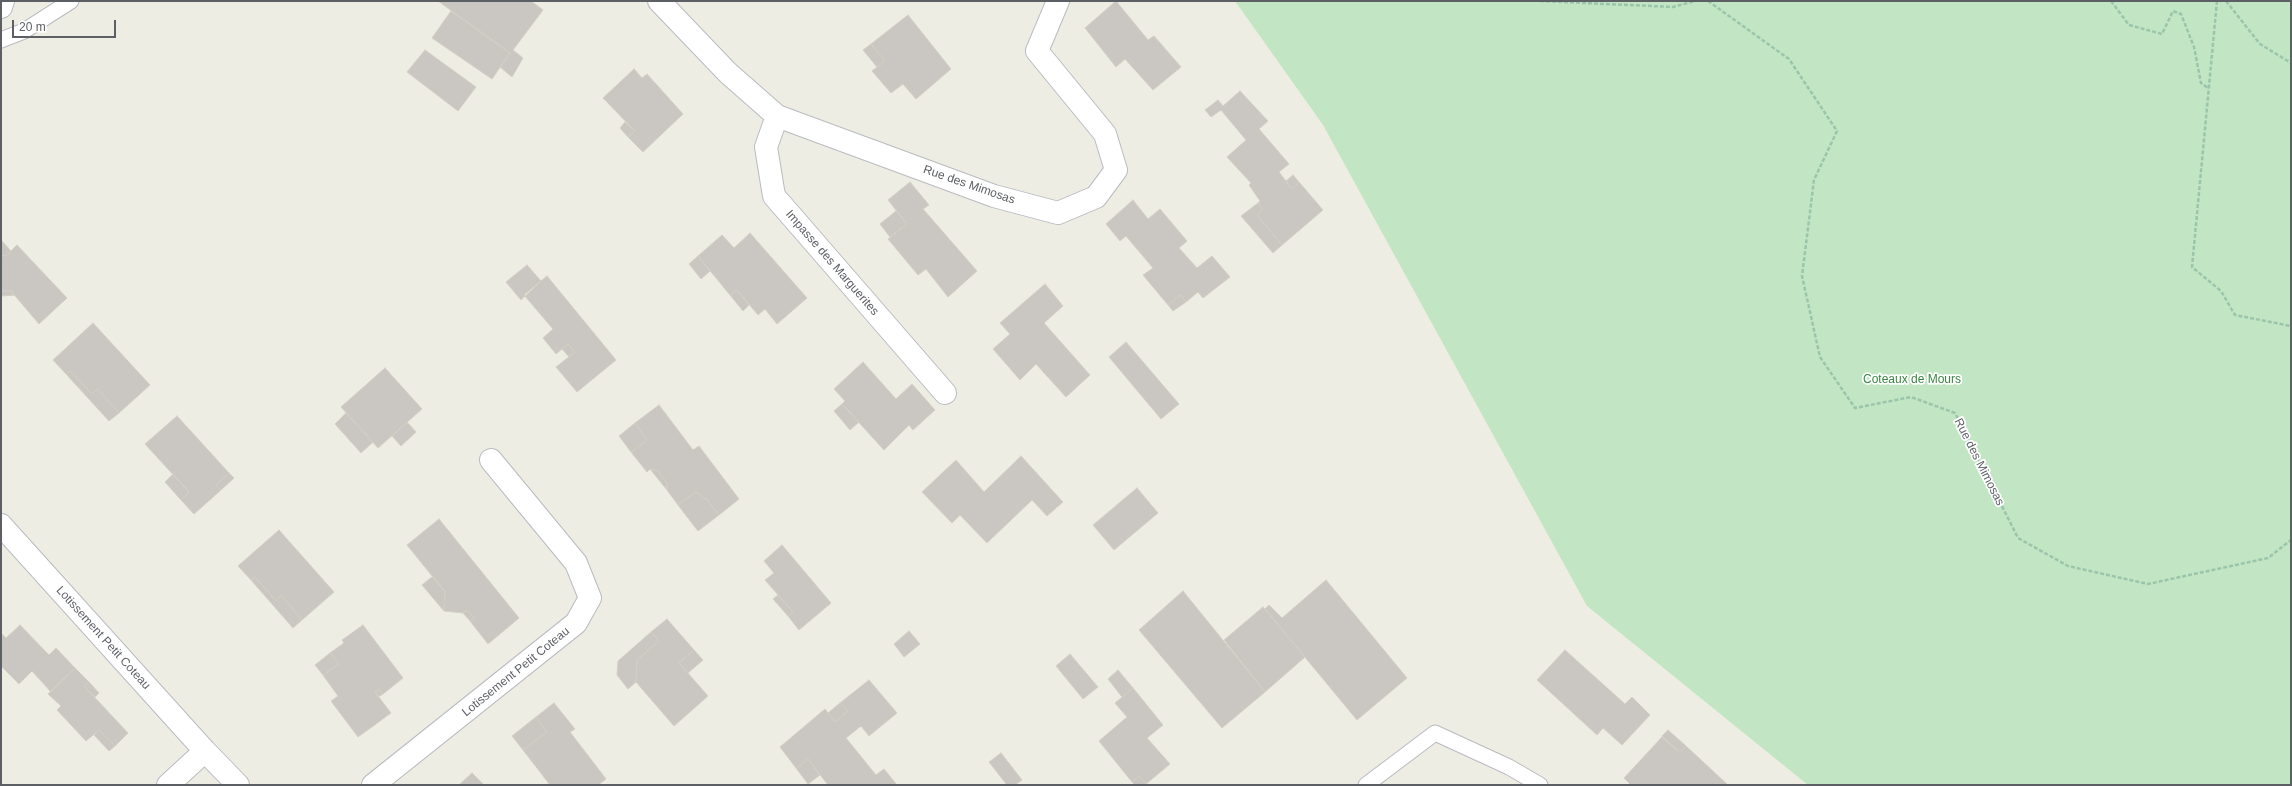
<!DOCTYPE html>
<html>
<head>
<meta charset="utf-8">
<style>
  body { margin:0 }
  #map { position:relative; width:2292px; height:786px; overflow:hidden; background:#eeede4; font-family:Helvetica,sans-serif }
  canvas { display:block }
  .frame { position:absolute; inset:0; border:2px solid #5c5f64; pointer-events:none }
  .scale { position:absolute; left:12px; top:20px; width:104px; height:18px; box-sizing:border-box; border:2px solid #5c5f64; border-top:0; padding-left:5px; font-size:12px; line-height:14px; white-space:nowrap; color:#5c5f64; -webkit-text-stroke:3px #fff; paint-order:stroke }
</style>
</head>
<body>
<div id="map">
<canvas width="2292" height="786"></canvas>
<div class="frame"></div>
<div class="scale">20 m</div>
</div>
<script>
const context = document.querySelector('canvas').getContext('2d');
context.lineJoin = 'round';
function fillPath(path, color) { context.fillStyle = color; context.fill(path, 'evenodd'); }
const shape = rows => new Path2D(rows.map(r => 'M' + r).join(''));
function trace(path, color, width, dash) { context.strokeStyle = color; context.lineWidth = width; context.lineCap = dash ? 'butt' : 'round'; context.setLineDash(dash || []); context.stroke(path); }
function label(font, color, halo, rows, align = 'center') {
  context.font = font + ' Helvetica,sans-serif'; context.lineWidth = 3.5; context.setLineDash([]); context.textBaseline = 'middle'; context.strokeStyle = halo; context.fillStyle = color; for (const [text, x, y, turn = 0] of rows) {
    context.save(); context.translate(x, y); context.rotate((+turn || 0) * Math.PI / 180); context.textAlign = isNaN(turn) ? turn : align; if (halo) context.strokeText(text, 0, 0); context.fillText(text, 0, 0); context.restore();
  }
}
fillPath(shape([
  [1235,1,2291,1,2291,785,1808,785,1587,606,1323,125]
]), '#c2e5c4');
const building = shape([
  [438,1,531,1,543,10,513,50,523,58,512,77,500,67,510,53,438,1],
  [1116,1,1148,40,1154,36,1181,67,1153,90,1125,59,1116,67,1085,28,1116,1],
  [451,11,510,53,492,79,432,38,451,11],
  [908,15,951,69,916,99,903,84,891,93,872,71,885,61,871,44,908,15],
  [871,44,885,61,877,67,863,50,871,44],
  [425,50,476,87,458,111,407,72,425,50],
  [634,69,642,78,647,74,683,114,643,152,628,137,635,131,603,98,634,69],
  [1240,91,1268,121,1259,129,1289,164,1279,172,1292,189,1299,182,1323,210,1282,245,1257,215,1263,210,1258,203,1260,201,1249,185,1251,183,1227,157,1246,140,1221,110,1211,117,1205,110,1218,100,1223,106,1240,91],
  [625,122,635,131,628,137,620,128,625,122],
  [1293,175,1299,182,1292,189,1286,181,1293,175],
  [910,182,929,205,923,209,977,271,948,297,926,269,918,275,888,239,907,224,888,200,910,182],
  [1133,200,1148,219,1160,209,1187,241,1179,248,1197,268,1212,256,1230,277,1203,298,1198,292,1186,302,1181,295,1168,305,1143,275,1153,268,1126,236,1120,241,1106,224,1133,200],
  [1258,203,1263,210,1257,215,1282,245,1273,253,1241,216,1258,203],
  [896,211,907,224,890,237,880,224,896,211],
  [750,233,807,298,777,324,765,309,758,315,737,290,730,295,698,256,722,235,734,248,750,233],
  [1,240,11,251,6,256,1,255,1,240],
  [17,245,67,298,39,324,11,291,1,291,1,294,1,255,6,256,17,245],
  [698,256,710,271,701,279,689,264,698,256],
  [527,265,541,281,521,300,506,282,527,265],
  [547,276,616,360,577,392,556,367,575,352,568,344,556,354,543,338,553,329,524,295,547,276],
  [1045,284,1063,306,1044,323,1090,375,1066,397,1036,364,1020,380,993,349,1010,334,1000,323,1045,284],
  [737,290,749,305,743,311,730,295,737,290],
  [1,291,11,291,15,295,1,296,1,291],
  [1181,295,1186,302,1173,311,1168,305,1181,295],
  [93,323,150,385,119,413,98,389,92,394,70,371,66,374,53,360,93,323],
  [1126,342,1179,404,1161,419,1109,357,1126,342],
  [568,344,575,352,569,357,562,349,568,344],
  [863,362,896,399,912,384,935,410,913,430,909,425,884,450,842,404,845,401,834,389,863,362],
  [385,368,422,409,378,448,341,407,385,368],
  [70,371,92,394,98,389,119,413,109,421,66,374,70,371],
  [842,404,859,422,850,430,834,411,842,404],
  [659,405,693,450,699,446,739,499,719,515,706,498,704,499,698,493,695,492,678,505,667,490,667,483,658,471,650,469,647,472,631,452,647,440,635,423,659,405],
  [346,413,373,442,361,453,335,424,346,413],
  [177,416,229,473,216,485,221,490,194,514,181,500,189,492,145,444,177,416],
  [407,422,416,432,401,446,392,436,407,422],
  [635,423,647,440,631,452,619,436,635,423],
  [1021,456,1063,502,1047,516,1032,500,987,543,960,515,952,523,922,492,956,460,984,492,1021,456],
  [650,469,658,471,667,483,667,490,650,469],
  [229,473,234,478,221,490,216,485,229,473],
  [173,474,189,492,181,500,165,482,173,474],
  [1137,488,1158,513,1114,550,1093,525,1137,488],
  [695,492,698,493,704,499,706,498,719,515,698,531,678,505,695,492],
  [439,519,519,618,488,644,470,621,474,618,467,610,463,613,444,611,445,592,407,545,439,519],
  [279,530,334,592,302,620,281,595,276,601,255,577,251,580,238,566,279,530],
  [782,545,831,603,799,630,788,616,793,612,765,580,774,573,764,561,782,545],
  [433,576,445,592,444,611,422,585,433,576],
  [255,577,276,601,281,595,302,620,293,628,251,580,255,577],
  [1326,580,1407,678,1357,720,1265,609,1269,605,1282,618,1326,580],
  [1183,591,1265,692,1222,728,1139,630,1183,591],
  [778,595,793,612,788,616,773,599,778,595],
  [1263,607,1305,657,1265,692,1224,640,1263,607],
  [467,610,474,618,470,621,463,613,467,610],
  [667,619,694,650,679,663,708,696,674,726,636,682,637,660,659,641,651,632,667,619],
  [20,625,49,655,56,648,75,668,51,692,32,671,19,684,1,666,1,633,6,638,20,625],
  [363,625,403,678,383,694,379,689,375,692,391,713,358,737,331,701,338,696,323,675,339,664,330,653,344,643,342,640,363,625],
  [909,631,920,644,904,657,894,644,909,631],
  [651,632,659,641,637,660,636,682,628,689,617,675,618,661,651,632],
  [694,650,703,660,688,673,679,663,694,650],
  [1565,650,1625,704,1632,697,1650,715,1622,745,1603,728,1597,735,1537,680,1565,650],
  [330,653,339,664,323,675,315,665,330,653],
  [1070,654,1098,687,1083,699,1056,666,1070,654],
  [75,668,89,682,84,686,128,733,115,746,99,730,86,741,57,710,61,706,48,694,75,668],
  [1118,670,1133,688,1122,697,1108,679,1118,670],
  [869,680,897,713,869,736,861,726,846,738,876,775,884,769,897,785,828,785,808,759,796,768,780,747,825,709,835,722,848,711,840,703,869,680],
  [89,682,99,693,95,697,84,686,89,682],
  [1133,688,1163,725,1147,738,1170,764,1146,784,1140,776,1132,782,1099,741,1127,717,1115,703,1133,688],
  [379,689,383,694,378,697,375,692,379,689],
  [554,703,575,729,570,732,606,779,598,785,550,785,523,750,547,732,536,717,554,703],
  [840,703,848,711,835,722,828,713,840,703],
  [536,717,547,732,523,750,512,736,536,717],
  [99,730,115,746,109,751,94,735,99,730],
  [1668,730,1686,746,1680,753,1662,736,1668,730],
  [1662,737,1680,753,1686,746,1728,785,1631,785,1624,778,1662,737],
  [1001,753,1022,780,1015,785,1007,785,989,762,1001,753],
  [808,759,820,775,808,784,796,768,808,759],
  [472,773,484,785,459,785,472,773],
  [1140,776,1146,784,1146,785,1135,785,1132,782,1140,776]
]);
fillPath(building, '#cac7c2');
trace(building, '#d3cfc3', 1);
const lane = shape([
  [1,40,24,31,71,1],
  [1366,785,1435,733,1509,767,1540,785]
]);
const street = shape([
  [659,1,728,73,777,116,994,196,1058,213,1096,197,1116,170,1105,134,1037,51,1058,1],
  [1,7,3,1],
  [777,116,766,147,774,196,945,393],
  [1,525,205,751],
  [168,785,205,751,238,785],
  [373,785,576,623,590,598,576,563,491,460]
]);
trace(lane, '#b9bbc0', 17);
trace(street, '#b9bbc0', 24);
trace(shape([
  [1540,1,1673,7,1695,1],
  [1708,1,1789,59,1837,131,1814,180,1802,276,1820,357,1855,408,1911,397,1955,413,2018,538,2068,566,2148,584,2268,558,2291,540],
  [2111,1,2129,25,2162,34,2173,11,2181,14,2194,47,2201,83,2208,88],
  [2217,1,2192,267,2221,291,2235,315,2291,326],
  [2226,1,2260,44,2291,63]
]), '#9bc5ab', 2.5, [4, 2]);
trace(lane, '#fff', 15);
trace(street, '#fff', 22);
label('12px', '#5c5f64', '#fff', [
  ["Rue des Mimosas",969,185,19],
  ["Impasse des Marguerites",832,263,49],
  ["Rue des Mimosas",1979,462,63],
  ["Lotissement Petit Coteau",103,638,48],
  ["Lotissement Petit Coteau",516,672,-39]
]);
label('12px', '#398643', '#fff', [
  ["Coteaux de Mours",1912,380]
]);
</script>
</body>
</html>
